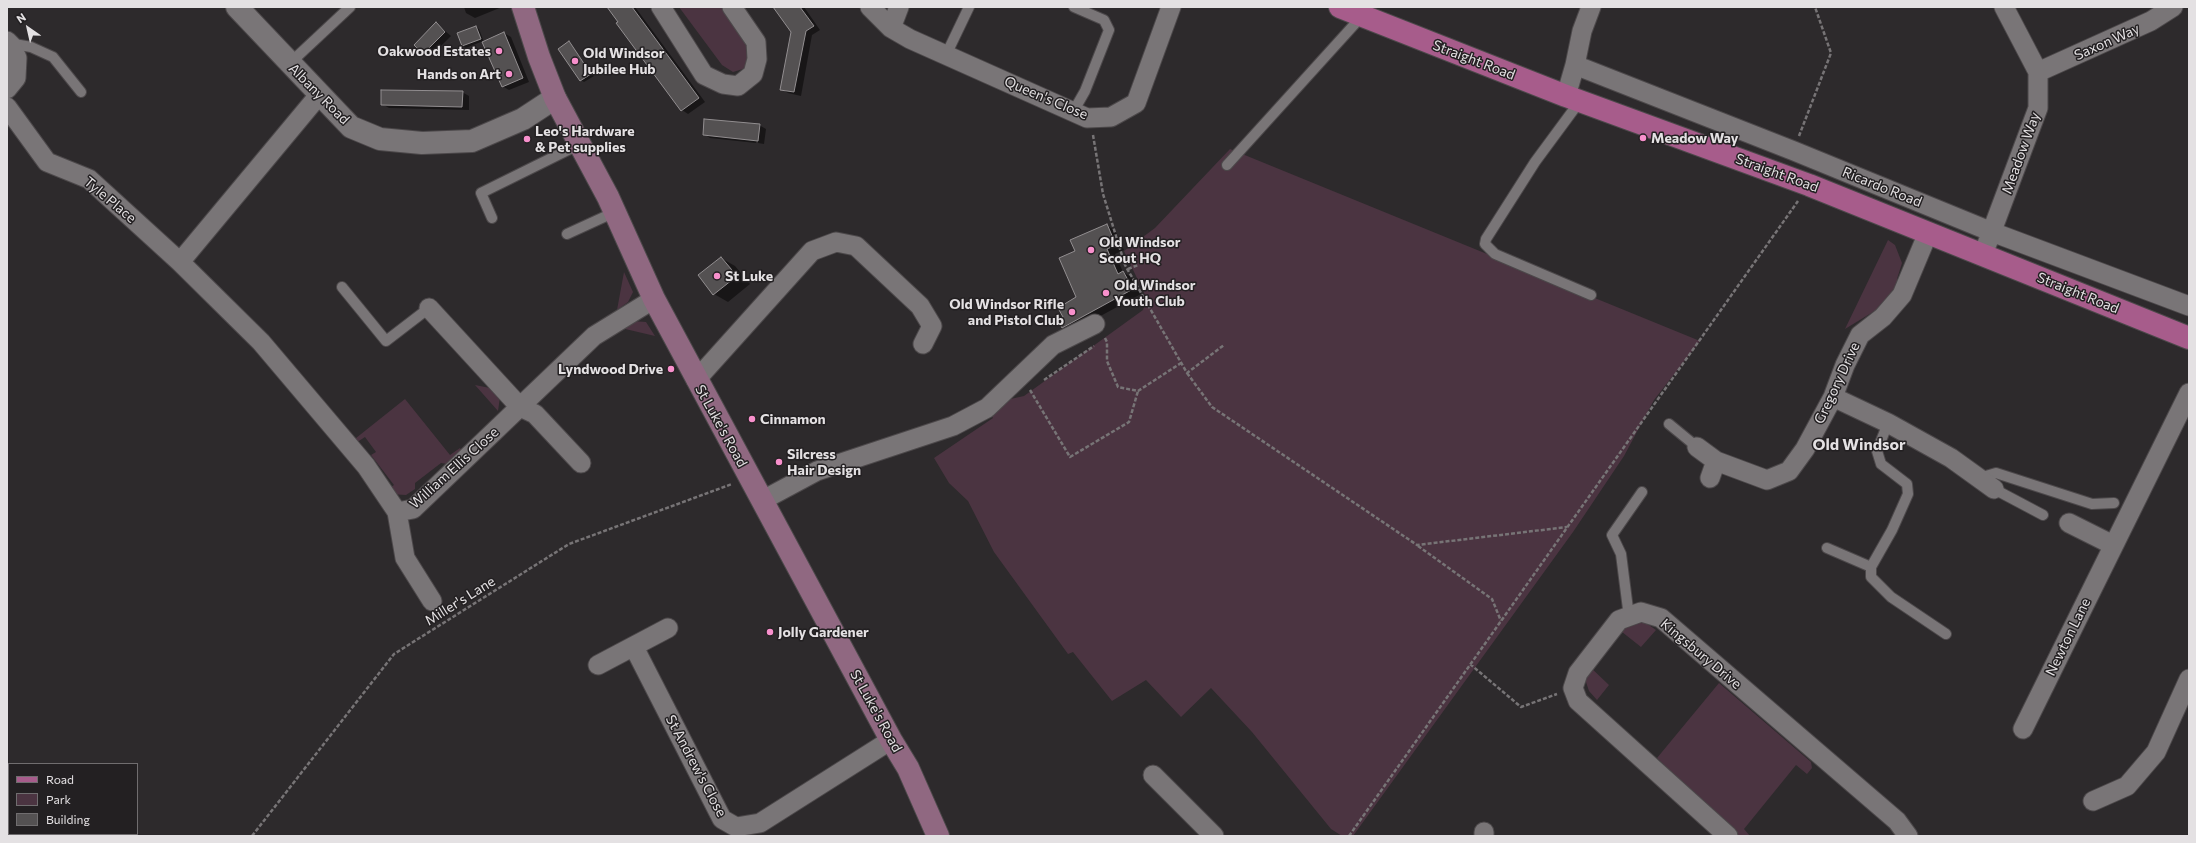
<!DOCTYPE html>
<html>
<head>
<meta charset="utf-8">
<style>
  body { margin:0 }
  #map { position:relative; width:2196px; height:843px; overflow:hidden; background:#2d2a2c; font-family:Commissioner,sans-serif }
  canvas { display:block }
  .frame { position:absolute; inset:0; border:8px solid #e4e1e3; pointer-events:none }
  .legend { position:absolute; left:8px; top:763px; width:130px; height:72px; box-sizing:border-box; background:#232022; border:1px solid #706d6f; margin:0; padding:5px 7px; list-style:none; font-size:12px; color:#e4e1e3 }
  .legend li { display:flex; align-items:center; gap:8px; height:20px }
  .legend b { width:20px; border:1px solid #706d6f }
  .north { position:absolute; left:8px; top:8px; width:40px; height:40px; -webkit-text-stroke:3px #232022; paint-order:stroke; rotate:326deg; font-size:11px; font-weight:700; line-height:16px; text-align:center; color:#e4e1e3 }
  .north::after { content:''; display:block; margin:auto; width:14px; height:18px; background:#e4e1e3; clip-path:polygon(50% 0,100% 100%,50% 72%,0 100%) }
</style>
</head>
<body>
<div id="map">
<canvas width="2196" height="843"></canvas>
<div class="frame"></div>
<ul class="legend">
<li><b style="height:5px;background:#a75c8b"></b>Road</li>
<li><b style="height:11px;background:#4b3441"></b>Park</li>
<li><b style="height:11px;background:#545152"></b>Building</li>
</ul>
<div class="north">N</div>
</div>
<script>
const context = document.querySelector('canvas').getContext('2d');
context.lineJoin = 'round';
function fillPath(path, color) { context.fillStyle = color; context.fill(path, 'evenodd'); }
const shape = rows => new Path2D(rows.map(r => 'M' + r).join(''));
function trace(path, color, width, dash) { context.strokeStyle = color; context.lineWidth = width; context.lineCap = dash ? 'butt' : 'round'; context.setLineDash(dash || []); context.stroke(path); }
function label(font, color, halo, rows, align = 'center') {
  context.font = font + ' Commissioner,sans-serif'; context.lineWidth = 3; context.setLineDash([]); context.textBaseline = 'middle'; context.strokeStyle = halo; context.fillStyle = color; for (const [text, x, y, turn = 0] of rows) {
    context.save(); context.translate(x, y); context.rotate((+turn || 0) * Math.PI / 180); context.textAlign = isNaN(turn) ? turn : align; if (halo) context.strokeText(text, 0, 0); context.fillText(text, 0, 0); context.restore();
  }
}
fillPath(shape([
  [679,7,722,7,749,45,746,68,733,72,722,65],
  [1230,149,1700,341,1654,400,1624,456,1573,532,1353,836,1342,836,1331,829,1252,732,1211,688,1181,717,1146,680,1112,701,1073,652,1068,654,994,552,968,501,949,483,934,458,993,418,987,409,997,402,1024,396,1143,310,1147,299,1124,251,1155,228],
  [1888,240,1895,245,1902,263,1897,279,1900,282,1886,304,1845,329],
  [624,272,633,292,628,302,617,310],
  [632,321,646,322,655,336,621,328],
  [475,385,495,389,500,397,498,411],
  [405,399,450,455,460,448,463,452,448,464,441,463,415,483,415,489,406,495,389,494,387,490,394,485,371,455,376,452,365,437,348,448,346,446],
  [1635,620,1646,623,1656,630,1641,647,1617,628],
  [1588,665,1609,685,1597,700,1589,691,1585,679],
  [1719,683,1811,762,1812,768,1807,774,1796,765,1744,829,1750,836,1735,836,1657,758]
]), '#4b3441');
fillPath(shape([
  [464,7,502,7,475,18,466,13],
  [609,7,635,7,705,102,688,114,682,110],
  [775,7,804,7,820,30,812,35,801,96,788,93,781,89,792,32],
  [436,23,451,36,430,57,423,53],
  [476,27,479,29,484,42,504,33,511,37,529,82,509,90,502,86,483,41,466,48,463,46,459,34],
  [569,42,594,76,584,82,581,80],
  [462,92,469,96,469,110,389,108,382,104],
  [759,125,766,129,764,144,758,143,760,127,758,127,756,143,710,138,704,134],
  [1107,226,1115,230,1124,250,1115,254,1123,272,1131,277,1141,294,1071,332,1063,327,1064,317,1078,298,1076,252],
  [721,258,735,266,750,284,728,302,714,294]
]), '#0007');
const building = shape([
  [607,7,632,7,699,98,681,111,616,23,618,22,607,7],
  [773,7,800,7,814,26,806,31,794,92,780,90,791,32,773,7],
  [436,22,445,32,423,54,414,45,436,22],
  [476,26,481,39,462,46,457,33,476,26],
  [504,32,523,78,502,87,482,42,504,32],
  [569,41,591,74,580,81,558,49,569,41],
  [381,90,463,91,462,107,381,105,381,90],
  [704,119,760,124,758,141,703,135,704,119],
  [1107,224,1116,245,1107,249,1118,274,1123,271,1133,289,1062,328,1058,320,1063,317,1058,308,1076,297,1059,258,1075,251,1070,240,1107,224],
  [721,257,737,276,713,295,698,275,721,257]
]);
fillPath(building, '#545152');
trace(building, '#928e90', 1);
const service = shape([
  [9,43,31,47,53,57,81,92],
  [946,55,969,7],
  [289,64,350,7],
  [1580,101,1535,162,1486,239,1485,244,1495,254,1591,295],
  [1073,112,1085,91,1109,30,1104,20,1074,7],
  [1227,165,1362,16],
  [492,218,481,193,580,144],
  [567,234,615,212],
  [342,287,386,341,429,308],
  [1669,424,1697,447],
  [1979,478,1996,473,2092,504,2114,503],
  [1994,489,2043,515],
  [1827,548,1871,567],
  [1871,567,1892,530,1908,494,1907,484,1881,464,1877,451,1888,423],
  [1871,567,1871,577,1891,597,1946,634],
  [1629,617,1621,554,1612,535,1642,492]
]);
const minor = shape([
  [661,7,704,75,723,84,738,86,753,74,757,59,756,42,732,7],
  [870,7,891,28,910,39,1087,118,1111,117,1136,103,1171,7],
  [891,28,899,7],
  [7,41,11,45,17,58,16,78,7,89],
  [1575,65,1794,151,1992,232,2189,306],
  [2038,72,2151,21,2173,7],
  [1566,96,1575,65,1582,31,1591,7],
  [7,107,47,162,89,179,180,262,261,342,366,466,397,512,413,509,594,336,654,299],
  [1987,244,2038,108,2038,72,2004,7],
  [180,262,319,95],
  [429,308,520,407,535,414,581,463],
  [696,380,812,251,836,242,856,246,920,306,932,326,923,344],
  [1833,397,1888,423,1951,458,1994,489],
  [1697,447,1716,461,1767,480,1789,471,1805,449,1833,397,1845,365,1860,335,1883,317,1902,295,1928,233],
  [1710,478,1716,461],
  [763,500,817,471,953,426,987,408,1053,345,1095,324],
  [397,512,405,558,432,601],
  [2069,523,2113,545],
  [634,647,722,819,736,827,760,823,891,740],
  [598,665,668,628],
  [2023,729,2189,393],
  [1153,775,1214,836],
  [2093,801,2127,786,2156,752,2189,679],
  [1484,836,1484,832],
  [1728,836,1578,701,1573,688,1578,673,1619,620,1641,612,1661,618,1897,821,1908,836]
]);
const tertiary = shape([
  [237,7,351,127,380,139,422,143,472,141,523,119,555,98]
]);
const secondary = shape([
  [523,7,539,57,555,98,608,197,654,299,891,740,908,768,938,836]
]);
const primary = shape([
  [1340,7,1566,96,1809,185,2189,338]
]);
trace(service, '#4c484a', 12);
trace(minor, '#4c484a', 21);
trace(tertiary, '#4c484a', 24);
trace(secondary, '#4c484a', 24);
trace(primary, '#4c484a', 24);
trace(shape([
  [1093,135,1103,194,1125,265,1187,373,1224,345],
  [1799,136,1831,53,1815,7],
  [1128,269,1138,265],
  [1105,338,1107,342,1107,361,1118,387,1138,391,1181,363],
  [1187,373,1212,407,1417,545,1567,527],
  [1044,380,1094,346],
  [1030,390,1070,457,1129,422,1138,391],
  [1418,546,1492,599,1501,621],
  [1470,664,1521,707,1557,694],
  [252,836,394,654,569,544,732,484],
  [1349,836,1798,201]
]), '#777476', 2.5, [4, 2]);
trace(service, '#797577', 10);
trace(minor, '#797577', 19);
trace(tertiary, '#797577', 22);
trace(secondary, '#906881', 22);
trace(primary, '#a75c8b', 22);
for (const [x, y, r, color] of [
  [499,51,4,"#f890cc"],
  [575,61,4,"#f890cc"],
  [509,74,4,"#f890cc"],
  [1643,138,4,"#f890cc"],
  [527,139,4,"#f890cc"],
  [1091,250,4,"#f890cc"],
  [717,276,4,"#f890cc"],
  [1106,293,4,"#f890cc"],
  [1072,312,4,"#f890cc"],
  [671,369,4,"#f890cc"],
  [752,419,4,"#f890cc"],
  [779,462,4,"#f890cc"],
  [770,632,4,"#f890cc"]
]) { const dot = new Path2D(); dot.arc(x, y, r, 0, 2 * Math.PI); context.fillStyle = color; context.fill(dot); trace(dot, '#232022', 1.5); }
label('14px', '#e4e1e3', '#232022', [
  ["Saxon Way",2107,42,-24],
  ["Straight Road",1474,60,21],
  ["Albany Road",319,94,45],
  ["Queen's Close",1046,98,23],
  ["Meadow Way",2021,153,-70],
  ["Straight Road",1777,173,20],
  ["Ricardo Road",1882,187,22],
  ["Tyle Place",110,200,40],
  ["Straight Road",2078,293,22],
  ["Gregory Drive",1837,383,-65],
  ["St Luke's Road",721,426,61],
  ["William Ellis Close",454,468,-42],
  ["Miller's Lane",460,601,-32],
  ["Newton Lane",2068,637,-64],
  ["Kingsbury Drive",1701,654,40],
  ["St Luke's Road",876,711,61],
  ["St Andrew's Close",696,766,62]
]);
label('bold 14px', '#e4e1e3', '#232022', [
  ["Oakwood Estates",491,51,"right"],
  ["Old Windsor",583,53],
  ["Jubilee Hub",583,69],
  ["Hands on Art",501,74,"right"],
  ["Leo's Hardware",535,131],
  ["& Pet supplies",535,147],
  ["Meadow Way",1651,138],
  ["Old Windsor",1099,242],
  ["Scout HQ",1099,258],
  ["St Luke",725,276],
  ["Old Windsor",1114,285],
  ["Youth Club",1114,301],
  ["Old Windsor Rifle",1064,304,"right"],
  ["and Pistol Club",1064,320,"right"],
  ["Lyndwood Drive",663,369,"right"],
  ["Cinnamon",760,419],
  ["Silcress",787,454],
  ["Hair Design",787,470],
  ["Jolly Gardener",778,632]
], 'left');
label('bold 16px', '#e4e1e3', '#232022', [
  ["Old Windsor",1859,445]
]);
</script>
</body>
</html>
